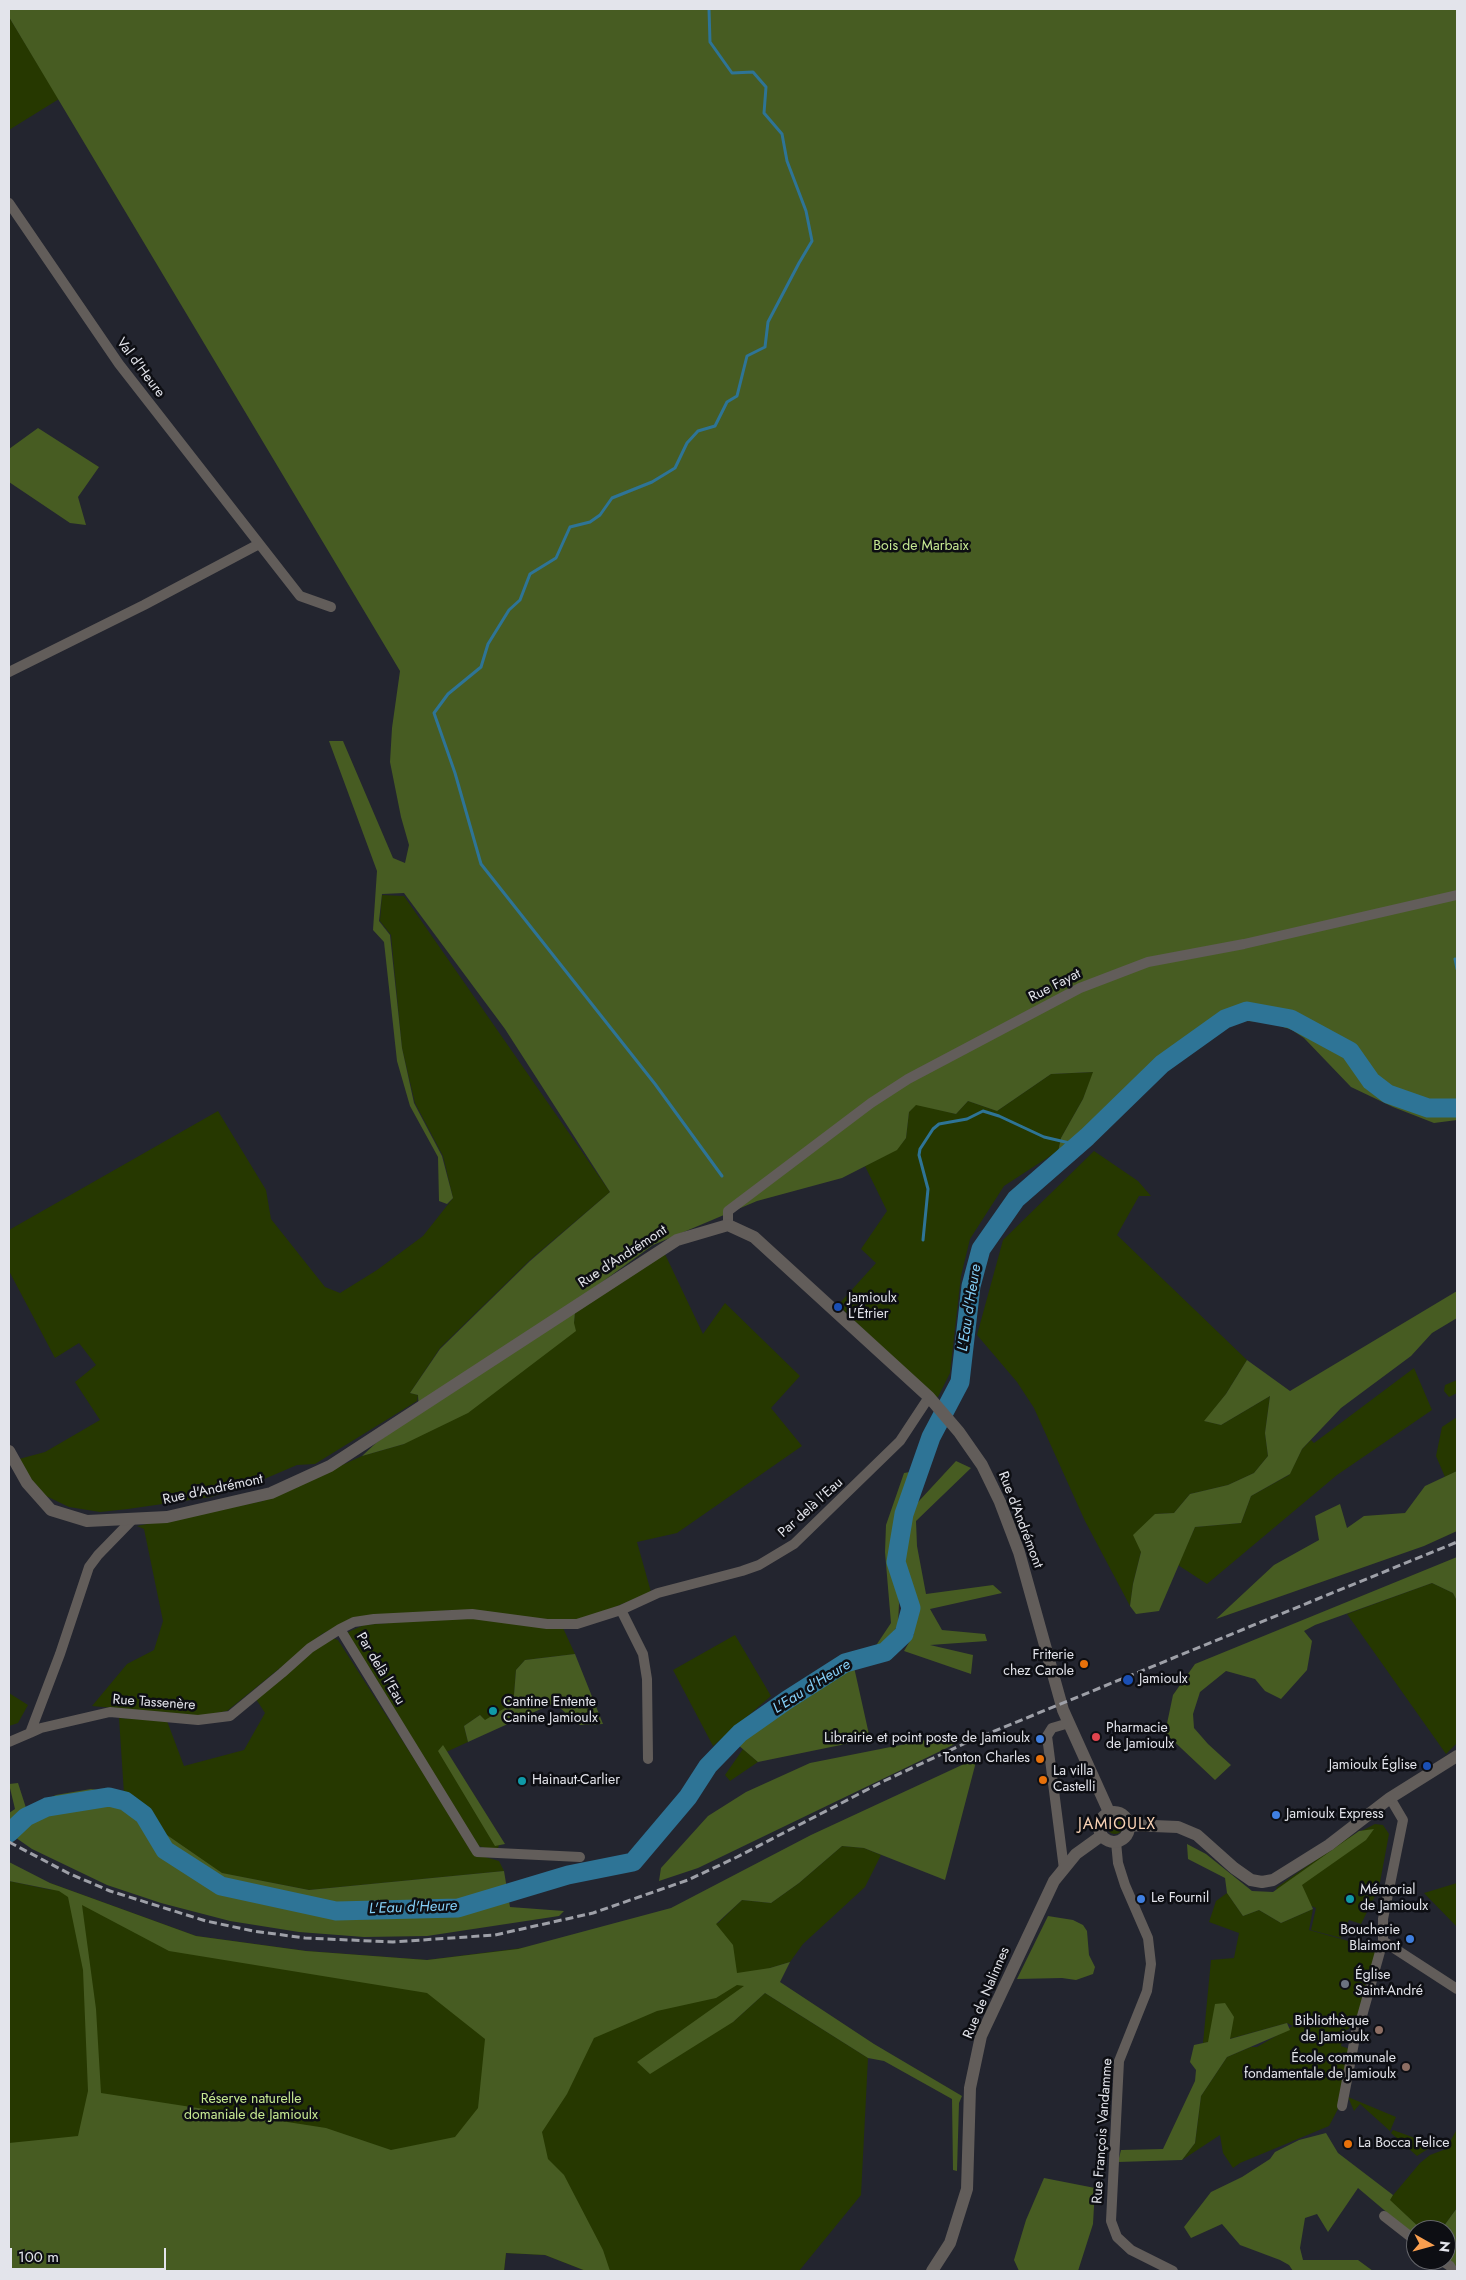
<!DOCTYPE html>
<html>
<head>
<meta charset="utf-8">
<style>
  body { margin:0 }
  #map { position:relative; width:1466px; height:2280px; overflow:hidden; background:#23252f; font-family:Jost,sans-serif }
  canvas { display:block }
  .frame { position:absolute; inset:0; border:10px solid #e3e4eb; pointer-events:none }
  .north { position:absolute; left:1406px; top:2220px; width:50px; height:50px; box-sizing:border-box; background:#0d0e13; border:1px solid #636469; border-radius:50%; rotate:97deg; font-size:14px; font-weight:700; line-height:20px; text-align:center; color:#e3e4eb }
  .north::after { content:''; display:block; margin:auto; width:18px; height:22px; background:#fa9f4f; clip-path:polygon(50% 0,100% 100%,50% 72%,0 100%) }
  .scale { position:absolute; left:10px; top:2248px; width:156px; height:22px; box-sizing:border-box; border:2px solid #e3e4eb; border-top:0; padding-left:6px; font-size:15px; line-height:18px; white-space:nowrap; color:#e3e4eb; -webkit-text-stroke:4px #0d0e13; paint-order:stroke }
</style>
</head>
<body>
<div id="map">
<canvas width="1466" height="2280"></canvas>
<div class="frame"></div>
<div class="north">N</div>
<div class="scale">100 m</div>
</div>
<script>
const context = document.querySelector('canvas').getContext('2d');
context.lineJoin = 'round';
function fillPath(path, color) { context.fillStyle = color; context.fill(path, 'evenodd'); }
const shape = rows => new Path2D(rows.map(r => 'M' + r).join(''));
function trace(path, color, width, dash) { context.strokeStyle = color; context.lineWidth = width; context.lineCap = dash ? 'butt' : 'round'; context.setLineDash(dash || []); context.stroke(path); }
function label(font, color, halo, rows, align = 'center') {
  context.font = font + ' Jost,sans-serif'; context.lineWidth = 5; context.setLineDash([]); context.textBaseline = 'middle'; context.strokeStyle = halo; context.fillStyle = color; for (const [text, x, y, turn = 0] of rows) {
    context.save(); context.translate(x, y); context.rotate((+turn || 0) * Math.PI / 180); context.textAlign = isNaN(turn) ? turn : align; if (halo) context.strokeText(text, 0, 0); context.fillText(text, 0, 0); context.restore();
  }
}
fillPath(shape([
  [9,17,59,99,9,130],
  [382,895,404,896,610,1192,530,1260,440,1348,410,1393,418,1395,417,1401,315,1464,297,1465,255,1483,211,1497,128,1509,100,1512,69,1507,46,1496,25,1472,19,1459,45,1452,100,1420,75,1382,96,1365,79,1343,55,1358,9,1271,9,1230,218,1111,266,1190,271,1219,325,1287,340,1293,377,1270,423,1236,453,1198,443,1156,415,1103,402,1048,391,935,380,921],
  [1094,1072,1083,1099,1061,1138,1058,1151,1004,1186,970,1239,961,1276,950,1373,938,1397,934,1397,838,1305,876,1263,861,1249,887,1211,865,1166,897,1149,906,1138,909,1112,916,1104,956,1114,968,1101,997,1111,1051,1074],
  [1094,1151,1138,1181,1151,1196,1139,1196,1117,1235,1247,1360,1226,1394,1205,1421,1221,1425,1270,1396,1265,1433,1268,1456,1254,1473,1228,1485,1190,1494,1174,1513,1155,1514,1141,1552,1133,1584,1130,1606,1085,1521,1034,1408,1017,1382,977,1335,1003,1240],
  [664,1252,703,1334,725,1303,800,1376,771,1408,802,1446,677,1533,637,1542,651,1592,579,1622,538,1621,476,1611,453,1610,350,1620,322,1634,227,1711,200,1716,92,1706,127,1664,154,1650,163,1621,144,1529,137,1526,263,1501,362,1456,404,1444,574,1323,575,1310],
  [1414,1368,1432,1410,1337,1475,1207,1584,1178,1565,1195,1527,1241,1523,1251,1496,1289,1475,1302,1449,1311,1440,1314,1443],
  [1457,1380,1457,1393,1449,1397,1444,1391,1445,1385],
  [1457,1417,1457,1471,1445,1477,1436,1456,1442,1427],
  [1432,1583,1453,1593,1457,1601,1457,1743,1446,1754,1347,1614],
  [465,1617,563,1628,575,1654,525,1660,516,1670,514,1695,503,1703,505,1708,485,1721,480,1715,464,1726,468,1742,444,1753,499,1846,496,1851,475,1845,350,1639,348,1632,364,1625],
  [735,1635,771,1696,713,1746,673,1670],
  [333,1638,338,1640,475,1854,499,1861,504,1871,309,1890,221,1873,151,1824,141,1804,124,1794,119,1718,167,1721,184,1766,244,1750,265,1713,256,1699,306,1655],
  [9,1693,28,1705,18,1723,9,1726],
  [743,1749,758,1762,730,1781,725,1775],
  '1107 1826a8 8 0 1 1 16 0a8 8 0 1 1-16 0Z',
  [1375,1824,1383,1825,1389,1834,1378,1893,1376,1894,1361,1924,1349,1920,1341,1938,1311,1930,1316,1908,1279,1892,1276,1888,1344,1840],
  [842,1846,864,1848,881,1855,865,1887,803,1944,790,1962,770,1968,744,1986,733,2022,765,1993,868,2058,861,2195,799,2271,586,2271,545,2255,506,2253,504,2271,9,2177,9,1881,51,1890,50,1883,196,1936,306,1951,427,1960,718,1923,742,1900,771,1903,799,1883],
  [1457,1883,1457,1927,1424,1893],
  [1227,1893,1243,1916,1259,1910,1281,1923,1313,1909,1309,1930,1377,1949,1360,2017,1352,2026,1344,2032,1341,2046,1350,2049,1339,2107,1329,2126,1240,2163,1233,2168,1223,2153,1220,2135,1182,2160,1195,2143,1201,2096,1227,2057,1251,2047,1257,2047,1293,2026,1287,2023,1229,2039,1203,2043,1211,1960,1234,1958,1239,1933,1209,1922,1216,1901],
  [1348,2097,1396,2117,1390,2131,1360,2104,1354,2111],
  [1457,2129,1457,2208,1441,2230,1422,2230,1389,2200,1420,2163,1430,2155,1446,2149],
  [1393,2130,1434,2145,1417,2156,1391,2133]
]), '#263800');
fillPath(shape([
  [9,9,1457,9,1457,1120,1434,1123,1393,1107,1351,1087,1304,1038,1292,1030,1269,1022,1246,1021,1202,1027,1132,1083,1052,1180,1061,1138,1083,1099,1093,1072,1051,1074,997,1111,968,1101,956,1114,916,1105,909,1112,906,1138,897,1150,842,1178,757,1201,653,1245,576,1301,574,1323,576,1331,468,1413,404,1444,362,1456,376,1443,419,1412,418,1395,410,1393,440,1349,530,1261,610,1192,505,1029,404,893,382,894,379,921,390,935,402,1048,414,1103,442,1156,453,1198,447,1204,439,1201,438,1157,410,1106,397,1061,384,942,373,930,377,871,329,741,343,741,393,858,405,863,409,845,401,817,390,762,392,728,400,671,9,17],
  [38,428,99,467,78,497,86,525,70,523,9,482,9,449],
  [1457,1291,1457,1318,1432,1333,1411,1356,1341,1408,1302,1449,1290,1474,1251,1496,1241,1523,1195,1527,1159,1611,1136,1614,1130,1606,1133,1584,1141,1552,1133,1535,1155,1514,1174,1513,1190,1494,1228,1485,1254,1473,1268,1456,1265,1433,1270,1396,1221,1425,1204,1421,1226,1394,1247,1360,1290,1391],
  [956,1461,971,1468,916,1521,917,1546,926,1594,993,1585,1002,1593,930,1609,942,1630,985,1634,987,1641,930,1645,973,1655,971,1674,904,1651,914,1634,901,1633,908,1590,902,1558,907,1514],
  [1457,1471,1457,1531,1424,1546,1216,1619,1274,1565,1319,1540,1315,1516,1340,1504,1347,1528,1364,1516,1405,1513,1425,1486],
  [910,1472,894,1533,899,1604,898,1625,881,1650,875,1647,891,1623,885,1552,886,1525,904,1473],
  [1457,1557,1457,1601,1453,1593,1432,1583,1315,1625,1304,1631,1312,1641,1307,1670,1281,1699,1265,1691,1255,1679,1226,1671,1200,1692,1193,1714,1194,1728,1208,1744,1231,1765,1215,1780,1165,1733,1173,1695,1195,1664],
  [575,1654,603,1724,580,1725,554,1703,468,1742,464,1726,480,1715,485,1720,505,1708,502,1703,514,1695,516,1670,525,1660],
  [854,1667,870,1739,758,1762,737,1744,815,1686],
  [956,1734,955,1744,698,1868,659,1881,661,1868,708,1816,746,1792,810,1763],
  [443,1745,505,1844,495,1846,438,1751],
  [977,1758,945,1880,864,1848,842,1846,799,1883,771,1903,742,1900,716,1924,733,1945,737,1973,770,1968,790,1962,780,1982,874,2044,962,2096,959,2103,957,2171,953,2170,952,2099,884,2061,868,2058,765,1993,733,2022,650,2074,637,2062,744,1986,737,1985,716,1998,657,2011,594,2038,567,2094,542,2132,548,2159,564,2175,603,2250,610,2271,586,2271,545,2255,506,2253,504,2271,9,2271,9,2143,78,2136,88,2091,83,1970,68,1897,59,1891,9,1881,9,1862,50,1883,196,1936,306,1951,427,1960,518,1949,671,1908,811,1835],
  [82,1905,169,1951,427,1993,485,2039,478,2108,455,2137,391,2150,326,2128,101,2093,96,2009],
  [18,1783,27,1811,33,1805,56,1795,91,1789,124,1794,141,1804,151,1824,222,1873,309,1890,504,1871,510,1907,564,1911,559,1916,427,1936,364,1937,299,1932,230,1921,161,1903,107,1885,32,1849,9,1833,9,1813,15,1809,9,1784],
  [1374,1829,1366,1840,1302,1885,1313,1909,1281,1923,1259,1910,1243,1916,1227,1893,1225,1878,1188,1859,1187,1844,1206,1854,1252,1891,1273,1892,1359,1831],
  [1048,1916,1073,1920,1083,1925,1087,1931,1089,1955,1095,1967,1093,1974,1076,1980,1062,1978,1017,1979],
  [1225,2003,1234,2017,1230,2039,1287,2023,1290,2030,1227,2057,1201,2096,1195,2143,1182,2160,1118,2162,1121,2150,1163,2149,1195,2081,1196,2070,1190,2062,1194,2045,1208,2042,1215,2004],
  [1326,2133,1338,2153,1393,2195,1390,2200,1422,2230,1416,2230,1416,2237,1358,2188,1328,2232,1317,2214,1305,2218,1300,2248,1303,2260,1358,2260,1373,2271,1293,2271,1289,2265,1280,2260,1240,2245,1222,2224,1191,2238,1184,2227,1211,2192,1242,2177,1270,2159,1275,2152,1299,2140],
  [1044,2178,1095,2188,1093,2224,1078,2271,1019,2271,1014,2260,1026,2220],
  [1457,2208,1457,2271,1446,2260,1446,2230,1441,2230]
]), '#475c22');
trace(shape([
  [709,9,710,42,732,73,753,72,766,87,764,113,782,134,787,161,806,211,812,241,799,263,768,322,765,347,747,356,737,396,727,402,715,426,698,431,687,443,675,468,652,482,612,498,600,515,590,522,570,527,556,558,530,574,520,600,509,610,488,644,481,667,448,694,434,713,455,773,481,864,655,1084,722,1176],
  [1455,959,1457,969],
  [923,1240,928,1189,919,1155,920,1149,933,1129,939,1124,967,1119,983,1111,999,1116,1044,1137,1078,1145]
]), '#2e7496', 3);
trace(shape([
  [9,1833,26,1817,47,1807,109,1797,125,1801,144,1815,165,1850,221,1886,336,1911,458,1908,568,1875,633,1862,688,1797,708,1766,740,1733,787,1700,845,1663,885,1652,904,1634,911,1608,896,1562,904,1514,931,1437,960,1382,971,1286,981,1249,1016,1199,1087,1137,1162,1064,1225,1019,1247,1011,1291,1019,1350,1051,1371,1081,1388,1094,1428,1108,1457,1108]
]), '#2e7496', 19);
trace(shape([
  [9,203,119,364,300,596,331,607],
  [9,672,144,605,259,544],
  [728,1225,728,1211,871,1103,908,1079,1080,988,1148,962,1244,944,1457,895],
  [134,1518,98,1555,89,1567,60,1654,30,1733,41,1728,110,1712,198,1720,230,1716,282,1673,310,1648,340,1629],
  [9,1742,30,1733],
  [648,1759,647,1679,643,1654,621,1610,658,1593,742,1571,759,1565,794,1544,900,1441,929,1397],
  [1390,1798,1403,1820,1383,1919,1383,1941,1457,1989],
  [1116,1842,1118,1863,1125,1885,1148,1938,1151,1964,1147,1991,1119,2061,1111,2221,1117,2237,1131,2250,1173,2271],
  [580,1857,477,1852,340,1629,354,1622,374,1619,472,1614,547,1624,577,1624,621,1610],
  [1064,1869,1047,1736,1052,1728,1069,1723],
  [1342,2106,1357,2027,1362,2016,1383,1941],
  [1384,2216,1416,2241],
  [1441,2260,1450,2266,1453,2271]
]), '#625d5a', 10);
trace(shape([
  [9,1451,27,1483,51,1510,87,1521,167,1517,271,1493,330,1466,677,1240,728,1225,754,1237,929,1397,959,1432,982,1465,1000,1502,1019,1552,1063,1710,1109,1812],
  '1099 1827a15 15 0 1 1 30 0a15 15 0 1 1-30 0Z',
  [1128,1825,1178,1827,1197,1835,1234,1868,1251,1880,1262,1882,1273,1880,1329,1845,1390,1798,1457,1756],
  [932,2271,950,2243,967,2189,970,2088,981,2036,1054,1881,1076,1854,1101,1836]
]), '#625d5a', 12);
trace(shape([
  [9,1842,68,1873,110,1891,206,1921,253,1931,305,1938,393,1942,495,1935,593,1913,688,1880,737,1857,884,1781,970,1741,1457,1542]
]), '#9ea0a8', 3, [8, 4]);
for (const [x, y, r, color] of [
  [838,1307,5,"#1a4fb4"],
  [1084,1664,5,"#e8710a"],
  [1128,1680,6,"#1a4fb4"],
  [493,1711,5,"#0f9aa8"],
  [1096,1737,5,"#e0444e"],
  [1040,1739,5,"#3f7fe0"],
  [1040,1759,5,"#e8710a"],
  [1427,1766,5,"#1a4fb4"],
  [1043,1780,5,"#e8710a"],
  [522,1781,5,"#0f9aa8"],
  [1276,1815,5,"#3f7fe0"],
  [1141,1899,5,"#3f7fe0"],
  [1350,1899,5,"#0f9aa8"],
  [1410,1939,5,"#3f7fe0"],
  [1345,1984,5,"#6b7280"],
  [1379,2030,5,"#8d6e63"],
  [1406,2067,5,"#8d6e63"],
  [1348,2144,5,"#e8710a"]
]) { const dot = new Path2D(); dot.arc(x, y, r, 0, 2 * Math.PI); context.fillStyle = color; context.fill(dot); trace(dot, '#0d0e13', 2); }
label('14px', '#e3e4eb', '#0d0e13', [
  ["Val d'Heure",140,368,53],
  ["Rue Fayat",1055,986,-27],
  ["Rue d'Andrémont",623,1257,-33],
  ["Rue d'Andrémont",213,1490,-12],
  ["Par delà l'Eau",811,1508,-42],
  ["Rue d'Andrémont",1020,1520,69],
  ["Par delà l'Eau",380,1669,59],
  ["Rue Tassenère",154,1703,4],
  ["Rue de Nalinnes",987,1993,-67],
  ["Rue François Vandamme",1103,2131,-86]
]);
label('14px', '#c7ea93', '#0d0e13', [
  ["Bois de Marbaix",921,547],
  ["Réserve naturelle",251,2100],
  ["domaniale de Jamioulx",251,2116]
]);
label('14px', '#e3e4eb', '#0d0e13', [
  ["Jamioulx",848,1299],
  ["L'Étrier",848,1315],
  ["Friterie",1074,1656,"right"],
  ["chez Carole",1074,1672,"right"],
  ["Jamioulx",1139,1680],
  ["Cantine Entente",503,1703],
  ["Canine Jamioulx",503,1719],
  ["Pharmacie",1106,1729],
  ["de Jamioulx",1106,1745],
  ["Librairie et point poste de Jamioulx",1030,1739,"right"],
  ["Tonton Charles",1030,1759,"right"],
  ["Jamioulx Église",1417,1766,"right"],
  ["La villa",1053,1772],
  ["Castelli",1053,1788],
  ["Hainaut-Carlier",532,1781],
  ["Jamioulx Express",1286,1815],
  ["Mémorial",1360,1891],
  ["de Jamioulx",1360,1907],
  ["Le Fournil",1151,1899],
  ["Boucherie",1400,1931,"right"],
  ["Blaimont",1400,1947,"right"],
  ["Église",1355,1976],
  ["Saint-André",1355,1992],
  ["Bibliothèque",1369,2022,"right"],
  ["de Jamioulx",1369,2038,"right"],
  ["École communale",1396,2059,"right"],
  ["fondamentale de Jamioulx",1396,2075,"right"],
  ["La Bocca Felice",1358,2144]
], 'left');
label('italic 15px', '#84cff7', '#0d0e13', [
  ["L'Eau d'Heure",970,1308,-81],
  ["L'Eau d'Heure",812,1687,-32],
  ["L'Eau d'Heure",413,1908,-2]
]);
context.letterSpacing = '1px';
label('16px', '#f9d2b4', '#0d0e13', [
  ["JAMIOULX",1117,1825]
]);
context.letterSpacing = '0px';
</script>
</body>
</html>
